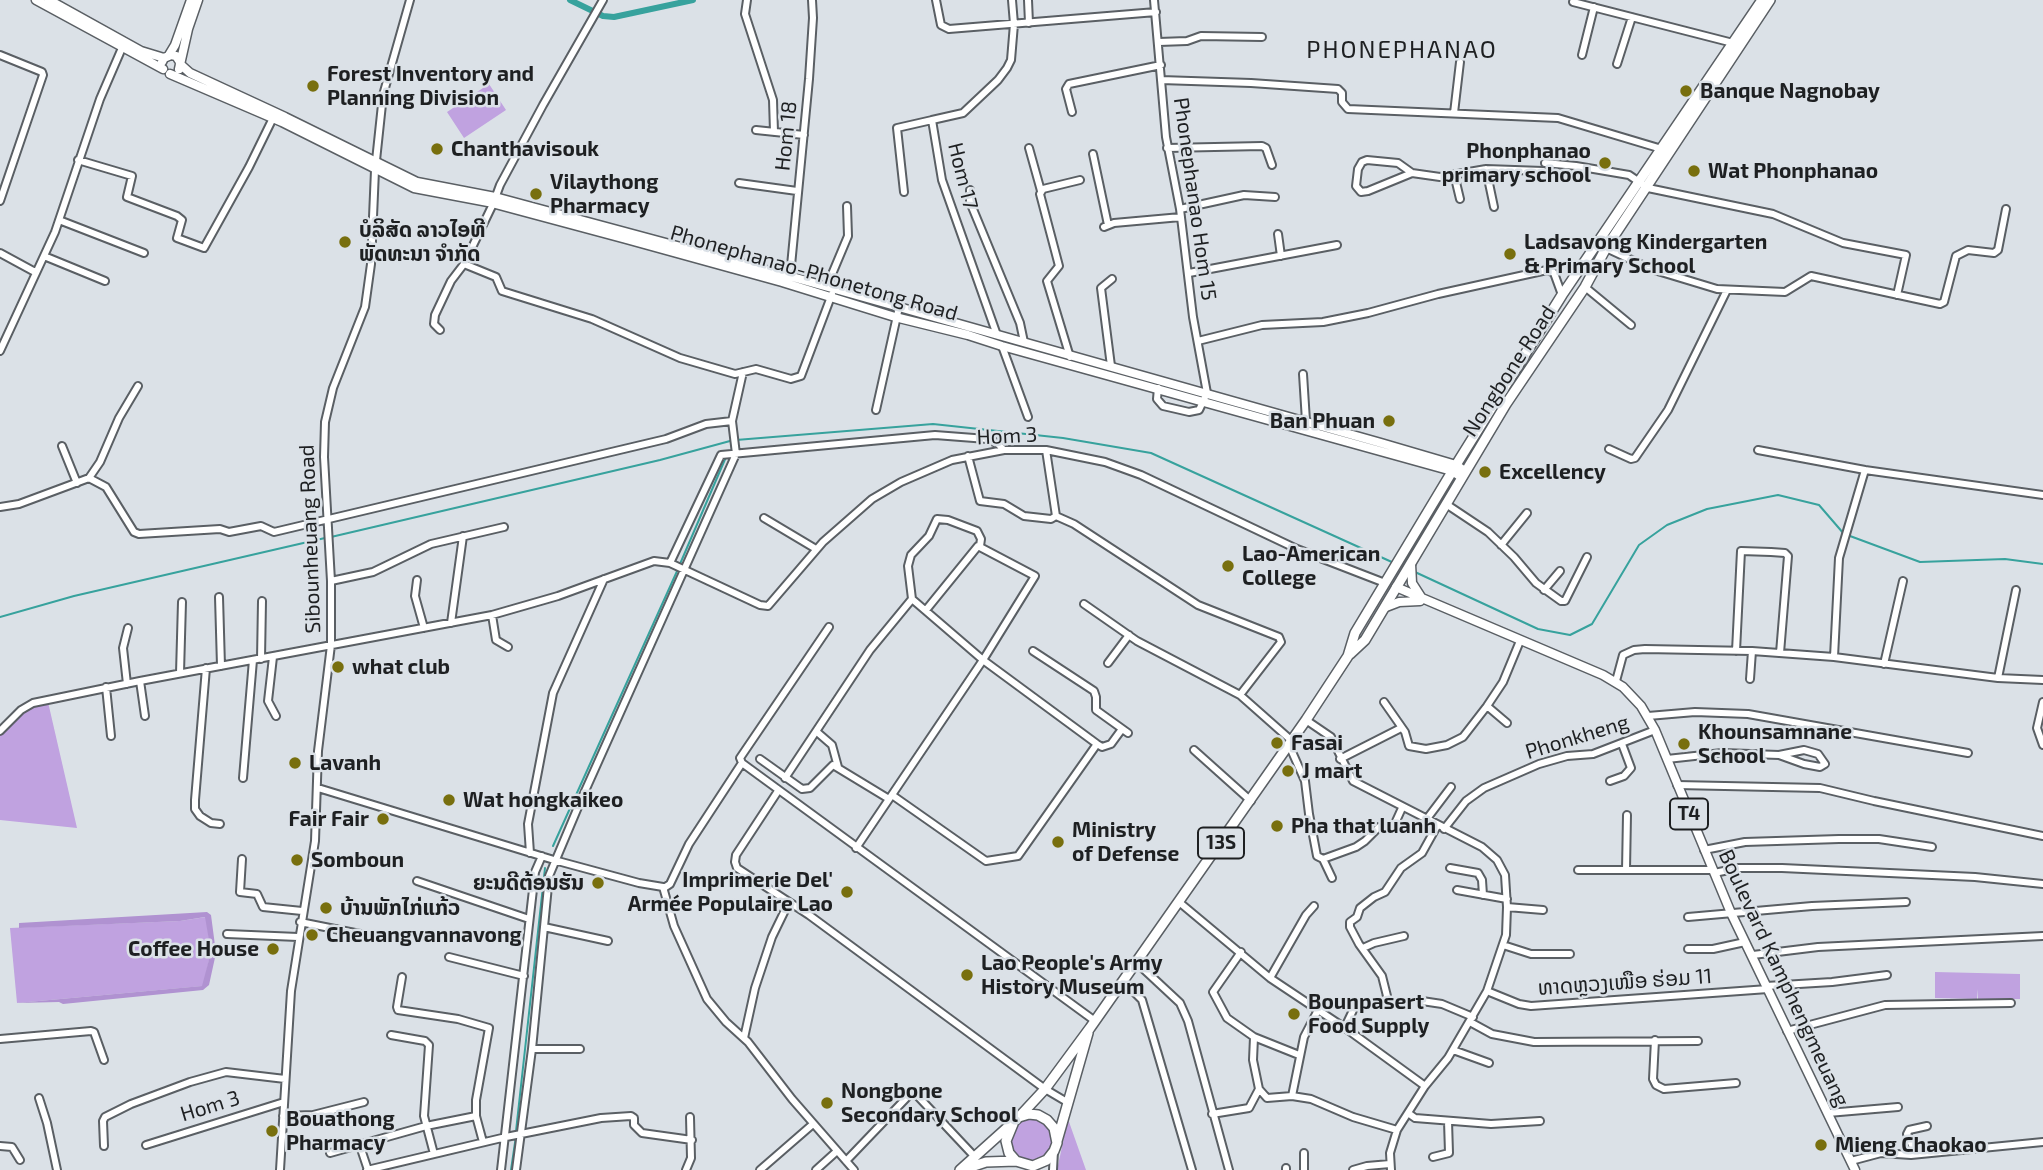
<!DOCTYPE html>
<html>
<head>
<meta charset="utf-8">
<style>
  body { margin:0 }
  canvas { display:block; background:#dbe1e7 }
</style>
</head>
<body>
<canvas width="2043" height="1170"></canvas>
<script>
const context = document.querySelector('canvas').getContext('2d');
context.lineJoin = 'round';
function fillPath(path, color) { context.fillStyle = color; context.fill(path, 'evenodd'); }
const shape = rows => new Path2D(rows.map(r => 'M' + r).join(''));
function trace(path, color, width, dash) { context.strokeStyle = color; context.lineWidth = width; context.lineCap = dash ? 'butt' : 'round'; context.setLineDash(dash || []); context.stroke(path); }
function label(font, color, halo, rows, align = 'center') {
  context.font = font + ' "Exo 2","Noto Sans Lao",sans-serif'; context.lineWidth = 5; context.setLineDash([]); context.textBaseline = 'middle'; context.strokeStyle = halo; context.fillStyle = color; for (const [text, x, y, turn = 0] of rows) {
    context.save(); context.translate(x, y); context.rotate((+turn || 0) * Math.PI / 180); context.textAlign = isNaN(turn) ? turn : align; if (halo) context.strokeText(text, 0, 0); context.fillText(text, 0, 0); context.restore();
  }
}
fillPath(shape([
  [489,84,506,110,464,138,447,112],
  [48,702,77,828,0,820,0,734,12,720,33,705],
  [206,917,211,952,203,986,17,1003,10,928,180,921],
  [1935,972,2020,974,2020,999,1978,999,1978,989,1977,999,1935,998],
  [1029,1116,1046,1121,1055,1141,1045,1160,1023,1163,1011,1153,1009,1133,1020,1119],
  [1068,1119,1086,1170,1057,1170]
]), '#c0a2e0');
fillPath(shape([
  [207,912,211,915,216,953,209,985,203,990,63,1004,59,1002,17,1003,202,986,211,952,205,917,180,921,19,928,19,923]
]), '#b092d1');
trace(shape([
  [736,440,933,424,1063,438,1151,453,1394,563],
  [1850,536,1920,562,2005,559,2043,564],
  [331,537,660,460,730,441],
  [680,564,726,457],
  [1415,572,1538,629,1570,635,1592,624,1639,545,1667,525,1707,509,1778,495,1819,505,1844,534],
  [0,617,74,596,325,538],
  [553,846,678,569],
  [516,1131,545,868],
  [511,1170,516,1136]
]), '#37a29d', 2);
trace(shape([
  [570,0,603,16,614,17,693,0]
]), '#37a29d', 6);
const minor = shape([
  [603,0,543,105,500,185,493,204,464,264,496,277,502,291,592,319,680,358,735,374,756,369,791,379,801,376,832,294],
  [747,0,745,14,773,100,774,132],
  [936,0,941,25,949,29,1156,12],
  [1028,0,1029,23],
  [1154,0,1166,137,1180,209,1193,317,1207,393,1199,410,1189,412,1163,406,1157,399,1158,388],
  [1573,2,1733,43],
  [1159,42,1187,41,1201,36,1262,37],
  [0,55,42,72,43,75,0,201],
  [1582,55,1594,7],
  [1617,64,1632,17],
  [1161,80,1251,83,1338,89,1342,93,1342,102,1348,109,1558,118,1662,149],
  [1072,112,1066,89,1069,84,1161,65],
  [1454,113,1460,62],
  [932,120,963,113,998,80,1007,68,1011,60,1014,24,1012,0],
  [756,130,804,135],
  [1029,148,1041,191],
  [1167,148,1262,146,1266,148,1272,165],
  [1093,154,1108,225],
  [78,160,132,176,127,197,177,216,182,220,177,238,204,248,249,167,273,118],
  [1545,163,1576,166,1629,175,1648,188,1773,214,1843,243,1906,255,1897,295],
  [1486,169,1494,207],
  [1412,173,1368,191,1361,192,1356,186,1358,169,1362,162,1367,160,1398,163,1412,173,1440,177,1486,169,1543,171],
  [1454,174,1460,199],
  [739,183,797,191],
  [970,190,970,202,1020,323,1024,342],
  [904,192,897,128,932,120,942,180,997,335],
  [1180,209,1244,195,1275,197],
  [59,220,144,253],
  [1104,227,1114,223,1181,217],
  [1278,234,1281,256],
  [1606,248,1651,269,1717,289,1785,292,1811,276,1940,304,1944,302,1956,256,1968,250,1994,253,1998,250,2006,209],
  [0,253,35,272],
  [44,256,105,281],
  [1189,273,1337,245],
  [790,276,809,79,813,18,812,0],
  [827,286,848,236,847,206],
  [1585,287,1631,325],
  [440,330,434,324,435,315,451,281,464,264],
  [1198,341,1262,325,1323,322,1368,313,1438,294,1547,270,1554,273,1562,295],
  [1002,346,1028,417],
  [0,351,55,232,100,99,122,48],
  [1070,357,1047,281,1059,266,1040,194,1043,189,1080,180],
  [1111,366,1101,288,1112,279],
  [1303,374,1306,421],
  [876,410,899,307],
  [62,446,77,483],
  [1609,449,1631,459,1635,458,1668,410,1727,290],
  [1046,450,1056,516],
  [1758,450,1865,470,2043,495],
  [968,456,980,501,1004,504,1024,516,1051,519,1056,516,1074,524,1198,605,1279,637,1281,642,1240,695],
  [89,478,100,462,119,418,138,386],
  [1446,504,1488,532,1514,557,1536,583,1561,601,1565,601,1587,557],
  [0,507,19,504,89,478,106,487,134,532,139,534,220,529,229,532,261,526,274,532,666,439,706,424,732,421],
  [764,518,816,549],
  [1501,545,1527,513],
  [980,546,981,539,977,531,948,520,937,519,929,536,911,555,908,566,912,599,983,660,1097,744,1102,747,1111,744,1122,729],
  [670,563,721,455,935,435,987,439,997,443,1004,450],
  [417,580,415,596,424,628],
  [331,581,373,572,431,544,504,527],
  [1544,590,1560,571],
  [219,597,221,666],
  [1084,604,1137,641,1240,695,1292,741],
  [492,615,496,640,508,647],
  [451,623,463,536],
  [1033,651,1094,691,1096,697,1096,710,1128,733],
  [1736,651,1741,551,1771,552,1785,553,1788,556,1780,653],
  [273,657,268,701,276,716],
  [1834,657,1839,558,1865,470],
  [261,659,262,601],
  [1108,663,1129,635],
  [1884,664,1903,581],
  [206,668,195,800,195,809,200,816,211,823,220,824],
  [180,673,182,602],
  [1998,678,2016,590],
  [1750,679,1752,651],
  [140,681,145,716],
  [1616,681,1623,655,1634,650,1645,649,1752,651,1834,657,1998,678,2043,680],
  [127,684,123,648,128,628],
  [106,687,111,736],
  [1384,702,1405,732,1409,746,1426,749,1447,745,1463,737,1487,706,1503,682,1520,641],
  [2043,702,2037,728,2043,745],
  [1487,706,1507,723],
  [1648,716,1695,712,1748,714,1968,753],
  [1306,720,1331,737,1353,781,1482,847,1497,860,1505,875,1507,907,1506,935,1487,991,1448,1058,1425,1086,1397,1130,1390,1153,1391,1170],
  [0,731,21,710,33,703,140,681,492,615,558,596,654,561,670,563,760,605,768,606,823,542,872,499,901,482,952,460,1004,450,1046,450,1105,462,1141,475,1297,549,1385,583],
  [817,732,832,745,838,767],
  [1289,745,1305,781,1309,814,1317,856,1323,859,1332,878],
  [1194,750,1251,801],
  [760,759,802,789,810,788,833,765,889,799],
  [1340,759,1401,728],
  [1667,759,1722,753,1779,755,1804,750,1818,754,1825,764,1820,767,1804,764,1779,755],
  [742,763,1095,1021],
  [243,778,253,660],
  [785,778,870,650,912,599],
  [1610,781,1624,776,1631,768,1622,744],
  [1677,785,1820,788,1874,801,2043,836],
  [318,788,554,860,639,883,663,887,674,926,707,999,726,1022,748,1042,792,1099,854,1170],
  [778,791,736,855,735,862,737,868,809,915,1045,1089,1067,1102],
  [892,795,986,861,1018,856,1097,744],
  [1426,820,1451,787],
  [1444,829,1466,801,1484,788,1539,764,1567,756,1593,754,1655,730],
  [856,848,983,660,1035,576,978,546,926,610],
  [1704,850,1745,842,1839,839,1879,839,1932,847],
  [530,853,528,824,553,693,604,579],
  [242,859,240,892,257,894,263,907,302,911],
  [1323,859,1356,847,1365,841,1379,827,1392,830,1402,808],
  [1450,868,1478,873,1482,880,1483,895],
  [1578,870,1712,870],
  [1626,870,1627,815],
  [1714,873,1739,868,1782,868,1975,877,2043,884],
  [417,881,529,919],
  [664,888,670,884,689,844,742,763,740,758,829,627],
  [1457,890,1507,899],
  [1179,902,1270,978,1348,1030,1425,1086],
  [1507,907,1543,910],
  [1688,917,1812,906,1906,902],
  [300,922,380,938],
  [544,927,608,941],
  [227,934,298,937],
  [1503,945,1531,954,1570,954],
  [1363,948,1374,943,1404,936],
  [1688,949,1713,949,1745,942],
  [1753,955,1818,947,2043,936],
  [449,957,524,976],
  [1136,962,1180,1003,1188,1021,1229,1170],
  [402,977,397,1007,398,1010,458,1019,489,1028,476,1100,476,1116,483,1142],
  [1270,978,1306,915,1314,906],
  [1123,981,1142,1000,1192,1170],
  [1766,986,1832,982,1887,975],
  [1487,991,1519,1004,1531,1006,1768,989],
  [1422,1001,1442,1004,1473,1017],
  [1470,1022,1492,1034,1534,1042,1698,1041],
  [1345,1027,1356,1004,1376,1005,1384,1002,1387,996,1382,976,1359,944,1350,927,1350,922,1357,917,1360,908,1374,897,1385,892,1401,868,1422,853,1437,826],
  [1787,1031,1885,1005,2011,1003],
  [391,1035,425,1041,429,1045,424,1116,434,1154],
  [1254,1037,1299,1055],
  [744,1038,755,988,772,937,789,902],
  [0,1039,91,1031,94,1032,104,1060],
  [1655,1040,1653,1079,1656,1085,1664,1089,1736,1083],
  [532,1049,580,1049],
  [1453,1050,1489,1063],
  [1259,1089,1267,1098,1292,1096,1311,1099,1353,1117,1397,1130],
  [1292,1096,1304,1037,1318,1010],
  [39,1098,47,1123,57,1170],
  [1408,1113,1415,1118,1491,1124,1540,1121],
  [1828,1113,1898,1107],
  [1212,1114,1249,1108,1259,1089,1253,1060,1254,1037,1227,1018,1213,992,1241,952],
  [283,1116,313,1115,364,1102],
  [146,1145,284,1102],
  [0,1146,12,1147,20,1160],
  [104,1146,103,1121,105,1117,131,1104,190,1082,226,1072,285,1079],
  [360,1146,368,1170],
  [330,1153,426,1126,476,1116],
  [1916,1154,1907,1134,1909,1130,1927,1126],
  [1433,1157,1449,1153,1448,1121],
  [846,1161,913,1091,975,1157],
  [1851,1161,1881,1153,1911,1155,2043,1142],
  [280,1170,291,991,315,841,318,751,331,645,331,581,324,457,325,422,333,388,365,307,371,264,375,170,383,95,410,0],
  [367,1170,506,1137,601,1118,631,1116,634,1118,634,1125,642,1133,692,1140],
  [501,1170,535,872,542,856],
  [516,1170,532,1049,549,876,581,800,736,454,732,421,743,372],
  [686,1170,691,1158,690,1117],
  [760,1170,813,1124],
  [816,1170,837,1151],
  [1053,1170,1054,1151],
  [1286,1170,1286,1168],
  [1304,1170,1304,1153],
  [1353,1170,1367,1166,1390,1164]
]);
const major = shape([
  [36,0,163,69],
  [49,0,141,51,164,58],
  [169,55,175,45,191,0],
  [162,62,164,58,171,55,176,56,180,62],
  [180,64,190,73,285,117,417,182,495,197,796,278,1381,443,1456,465,1465,471],
  [179,69,188,29,198,0],
  [170,74,282,122,414,188,488,202,626,239,782,282,895,317,968,335,1002,346,1452,471,1461,477],
  [1411,564,1412,583,1421,597],
  [1396,587,1603,675,1623,687,1641,706,1655,730,1731,913,1855,1170],
  [1386,607,1399,602,1420,601]
]);
const highway = shape([
  [1350,654,1365,640,1506,404,1585,287,1606,248,1770,0],
  [1019,1117,1045,1089,1090,1028,1306,720,1348,656,1355,633,1456,465,1562,295,1762,0],
  [1057,1141,1088,1033],
  [965,1169,986,1162,1016,1161],
  [960,1170,1019,1117,1029,1114,1038,1115,1047,1120,1054,1128,1057,1143,1054,1151,1047,1160,1033,1166,1016,1161,1009,1153,1006,1141,1013,1124]
]);
trace(minor, '#5a5f64', 10);
trace(major, '#5a5f64', 11);
trace(highway, '#5a5f64', 12);
trace(minor, '#fff', 6);
trace(major, '#fff', 8);
trace(highway, '#fff', 9);
for (const [x, y, r, color] of [
  [313,86,7,"#786f0e"],
  [1686,91,7,"#786f0e"],
  [437,149,7,"#786f0e"],
  [1605,163,7,"#786f0e"],
  [1694,171,7,"#786f0e"],
  [536,194,7,"#786f0e"],
  [345,242,7,"#786f0e"],
  [1510,254,7,"#786f0e"],
  [1389,421,7,"#786f0e"],
  [1485,472,7,"#786f0e"],
  [1228,566,7,"#786f0e"],
  [338,667,7,"#786f0e"],
  [1277,743,7,"#786f0e"],
  [1684,744,7,"#786f0e"],
  [295,763,7,"#786f0e"],
  [1288,771,7,"#786f0e"],
  [449,800,7,"#786f0e"],
  [383,819,7,"#786f0e"],
  [1277,826,7,"#786f0e"],
  [1058,842,7,"#786f0e"],
  [297,860,7,"#786f0e"],
  [598,883,7,"#786f0e"],
  [847,892,7,"#786f0e"],
  [326,908,7,"#786f0e"],
  [312,935,7,"#786f0e"],
  [273,949,7,"#786f0e"],
  [967,975,7,"#786f0e"],
  [1294,1014,7,"#786f0e"],
  [827,1103,7,"#786f0e"],
  [272,1131,7,"#786f0e"],
  [1821,1145,7,"#786f0e"]
]) { const dot = new Path2D(); dot.arc(x, y, r, 0, 2 * Math.PI); context.fillStyle = color; context.fill(dot); trace(dot, '#dbe1e7', 2.5); }
for (const [x, y, w] of [
  [1689,814,38],
  [1221,843,46]
]) { const box = new Path2D(); box.roundRect(x - w / 2, y - 15.5, w, 31, 5); context.fillStyle = '#dbe1e7'; context.fill(box); trace(box, '#1e2022', 2); }
label('bold 19px', '#1e2022', null, [
  ["T4",1689,814],
  ["13S",1221,843]
]);
label('bold 21px', '#1e2022', '#dbe1e7', [
  ["Forest Inventory and",327,74],
  ["Planning Division",327,98],
  ["Banque Nagnobay",1700,91],
  ["Chanthavisouk",451,149],
  ["Phonphanao",1591,151,"right"],
  ["primary school",1591,175,"right"],
  ["Wat Phonphanao",1708,171],
  ["Vilaythong",550,182],
  ["Pharmacy",550,206],
  ["ບໍລິສັດ ລາວໄອທີ",359,230],
  ["ພັດທະນາ ຈຳກັດ",359,254],
  ["Ladsavong Kindergarten",1524,242],
  ["& Primary School",1524,266],
  ["Ban Phuan",1375,421,"right"],
  ["Excellency",1499,472],
  ["Lao-American",1242,554],
  ["College",1242,578],
  ["what club",352,667],
  ["Khounsamnane",1698,732],
  ["School",1698,756],
  ["Fasai",1291,743],
  ["Lavanh",309,763],
  ["J mart",1302,771],
  ["Wat hongkaikeo",463,800],
  ["Fair Fair",369,819,"right"],
  ["Pha that luanh",1291,826],
  ["Ministry",1072,830],
  ["of Defense",1072,854],
  ["Somboun",311,860],
  ["Imprimerie Del'",833,880,"right"],
  ["Armée Populaire Lao",833,904,"right"],
  ["ຍະນດີຕ້ອນຮັນ",584,883,"right"],
  ["ບ້ານພັກໄກ່ແກ້ວ",340,908],
  ["Cheuangvannavong",326,935],
  ["Coffee House",259,949,"right"],
  ["Lao People's Army",981,963],
  ["History Museum",981,987],
  ["Bounpasert",1308,1002],
  ["Food Supply",1308,1026],
  ["Nongbone",841,1091],
  ["Secondary School",841,1115],
  ["Bouathong",286,1119],
  ["Pharmacy",286,1143],
  ["Mieng Chaokao",1835,1145]
], 'left');
label('21px', '#1e2022', '#dbe1e7', [
  ["Hom 18",786,136,-84],
  ["Hom 17",963,176,76],
  ["Phonephanao Hom 15",1195,199,82],
  ["Phonephanao-Phonetong Road",814,273,16],
  ["Nongbone Road",1509,371,-57],
  ["Hom 3",1007,436,-3],
  ["Sibounheuang Road",310,539,-92],
  ["Phonkheng",1577,737,-17],
  ["Boulevard Kamphengmeuang",1784,978,65],
  ["ທາດຫຼວງເໜືອ ຮ່ອມ 11",1625,982,-4],
  ["Hom 3",210,1106,-17]
]);
context.letterSpacing = '2px';
label('24px', '#1e2022', '#dbe1e7', [
  ["PHONEPHANAO",1402,50]
]);
context.letterSpacing = '0px';
</script>
</body>
</html>
